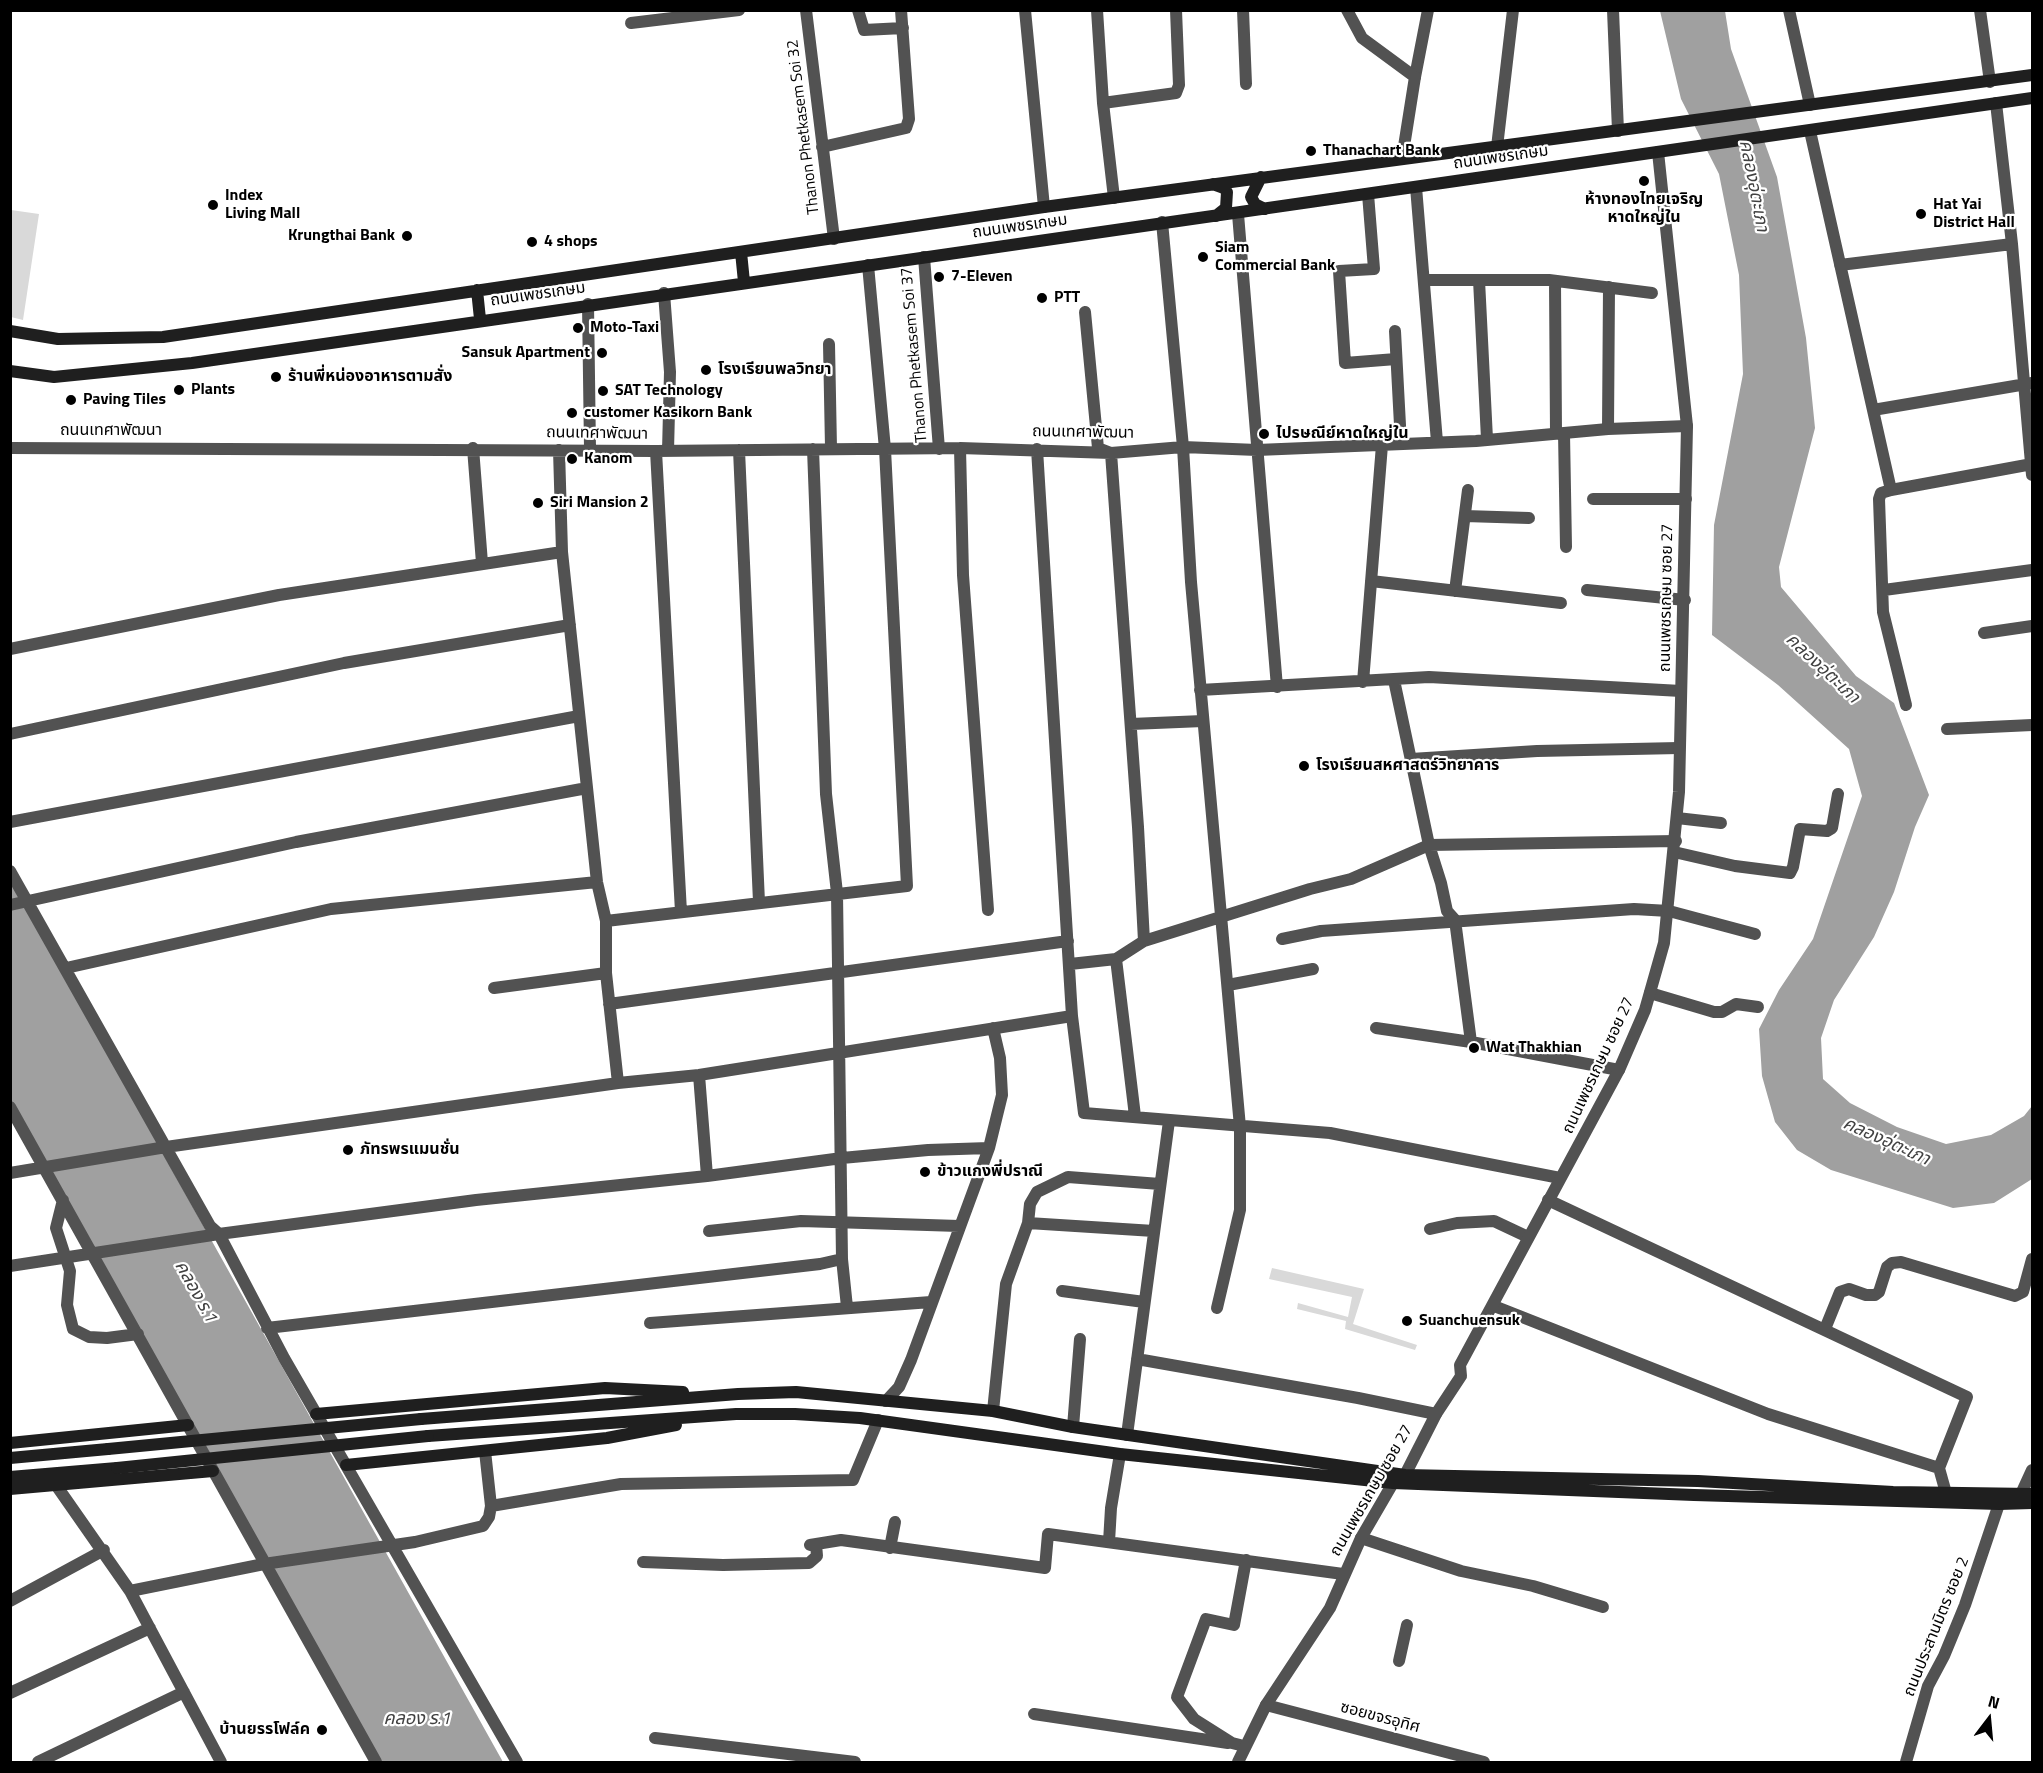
<!DOCTYPE html>
<html>
<head>
<meta charset="utf-8">
<style>
  body { margin:0 }
  #map { position:relative; width:2043px; height:1773px; overflow:hidden; background:#fff; font-family:"Titillium Web",sans-serif }
  canvas { display:block }
  .frame { position:absolute; inset:0; border:12px solid #000; pointer-events:none }
  .north { position:absolute; left:1959px; top:1689px; width:60px; height:60px; -webkit-text-stroke:4px #fff; paint-order:stroke; rotate:16deg; font-size:16px; font-weight:700; line-height:24px; text-align:center; color:#000 }
  .north::after { content:''; display:block; margin:auto; width:21px; height:27px; background:#000; clip-path:polygon(50% 0,100% 100%,50% 72%,0 100%) }
</style>
</head>
<body>
<div id="map">
<canvas width="2043" height="1773"></canvas>
<div class="frame"></div>
<div class="north">N</div>
</div>
<script>
const context = document.querySelector('canvas').getContext('2d');
context.lineJoin = 'round';
function fillPath(path, color) { context.fillStyle = color; context.fill(path, 'evenodd'); }
const shape = rows => new Path2D(rows.map(r => 'M' + r).join(''));
function trace(path, color, width, dash) { context.strokeStyle = color; context.lineWidth = width; context.lineCap = dash ? 'butt' : 'round'; context.setLineDash(dash || []); context.stroke(path); }
function label(font, color, halo, rows, align = 'center') {
  context.font = font + ' "Titillium Web","Noto Sans Thai",sans-serif'; context.lineWidth = 4.5; context.setLineDash([]); context.textBaseline = 'middle'; context.strokeStyle = halo; context.fillStyle = color; for (const [text, x, y, turn = 0] of rows) {
    context.save(); context.translate(x, y); context.rotate((+turn || 0) * Math.PI / 180); context.textAlign = isNaN(turn) ? turn : align; if (halo) context.strokeText(text, 0, 0); context.fillText(text, 0, 0); context.restore();
  }
}
fillPath(shape([
  [11,210,39,214,23,320,11,317],
  [1272,1268,1364,1289,1353,1324,1417,1345,1415,1350,1345,1329,1346,1321,1297,1309,1298,1303,1348,1317,1352,1297,1269,1279]
]), '#d9d9d9');
fillPath(shape([
  [1660,11,1725,11,1731,49,1777,177,1806,338,1815,428,1779,567,1781,587,1856,676,1894,703,1929,795,1915,827,1894,892,1874,937,1834,1000,1821,1038,1823,1079,1850,1103,1897,1127,1946,1144,1991,1135,2024,1116,2032,1106,2032,1179,1994,1203,1953,1208,1831,1170,1797,1150,1775,1122,1762,1076,1759,1029,1779,990,1813,939,1862,796,1849,749,1778,685,1712,635,1714,525,1743,374,1739,275,1719,174,1681,99],
  [10,880,71,989,503,1762,378,1762,11,1102]
]), '#a0a0a0');
trace(shape([
  [806,10,834,239],
  [858,10,864,30,903,28],
  [1025,10,1044,207],
  [1097,10,1103,103,1114,198],
  [1243,10,1246,84],
  [1613,10,1618,131],
  [1980,10,1990,82],
  [631,23,739,10],
  [1415,77,1428,10],
  [1103,103,1176,93,1179,85,1176,10],
  [1996,103,2012,244,2032,475],
  [1810,131,1891,490,2032,464],
  [822,147,906,128,909,119,901,10],
  [1497,147,1513,10],
  [1416,187,1437,442],
  [1368,194,1374,269,1339,271,1345,363,1396,359],
  [1238,214,1277,687],
  [1162,222,1183,447,1191,582,1240,1127,1240,1210,1217,1308],
  [924,257,939,449],
  [1840,265,2012,244],
  [1424,280,1549,280,1652,293],
  [1479,280,1487,439],
  [1555,281,1556,433],
  [664,293,670,372,668,451],
  [588,304,590,449],
  [1085,312,1098,448,1111,453,1138,827,1144,941],
  [1395,331,1401,444],
  [829,344,831,448],
  [1873,410,2032,383],
  [1608,429,1609,287],
  [1564,433,1566,547],
  [10,448,656,451,960,448,1111,453,1183,447,1257,450,1476,441,1608,429,1687,426],
  [473,448,482,563],
  [960,448,963,575,988,910],
  [813,449,826,794,837,893,842,1259,847,1307],
  [1037,449,1072,1016,1084,1113,1330,1133,1560,1178],
  [559,450,562,552,597,882,606,921,606,973,618,1083],
  [739,450,759,902],
  [656,451,681,912],
  [1891,490,1881,493,1879,499,1883,612,1906,705],
  [1593,499,1686,499],
  [1465,516,1529,518],
  [1371,581,1561,603],
  [1587,590,1685,600],
  [1884,590,2032,570],
  [1455,591,1468,490],
  [1984,633,2032,626],
  [10,649,279,595,562,552],
  [1394,680,1429,845,1441,883,1447,911,1455,920,1471,1042],
  [1363,682,1382,445],
  [1200,690,1429,677,1681,691],
  [1131,724,1203,721],
  [1947,729,2032,725],
  [10,734,344,663,570,625],
  [1411,759,1537,751,1679,748],
  [1677,818,1721,823],
  [10,822,579,716],
  [1674,852,1735,866,1790,873,1793,867,1800,829,1827,831,1832,828,1838,794],
  [10,871,210,1226,219,1234,284,1358,517,1762],
  [10,905,296,842,587,788],
  [606,921,907,886,885,449,868,265],
  [1282,939,1321,931,1634,909,1669,911,1755,934],
  [1116,959,1135,1116],
  [1070,964,1116,959,1144,941,1310,889,1351,879,1429,845,1676,841],
  [66,968,331,909,597,882],
  [1228,985,1313,969],
  [494,988,606,973],
  [1650,993,1714,1012,1722,1012,1736,1004,1758,1007],
  [609,1004,1068,941],
  [1376,1028,1471,1042,1619,1070],
  [699,1075,707,1176],
  [10,1107,376,1762],
  [10,1173,166,1147,618,1083,699,1075,1072,1016],
  [63,1200,56,1228,70,1271,67,1305,73,1329,89,1337,107,1338,138,1334],
  [1548,1200,1967,1397,1939,1468],
  [1028,1223,1030,1204,1037,1192,1068,1177,1160,1184],
  [1430,1229,1457,1223,1494,1221,1528,1237],
  [709,1231,801,1221,959,1226],
  [10,1266,219,1234,476,1200,707,1176,842,1158,928,1150,989,1148],
  [1062,1291,1144,1302],
  [1494,1306,1768,1414,1939,1468,1946,1493],
  [650,1323,931,1302],
  [267,1328,820,1264,842,1259],
  [1825,1329,1840,1292,1849,1289,1866,1295,1875,1295,1879,1292,1887,1267,1892,1263,1901,1262,2015,1296,2023,1292,2032,1259],
  [1137,1359,1358,1398,1436,1414],
  [886,1401,899,1387,911,1360,989,1148,1002,1095,1000,1058,993,1028],
  [993,1411,1006,1284,1028,1223,1154,1231],
  [1073,1427,1080,1339],
  [1127,1435,1169,1121],
  [56,1485,130,1591,221,1762],
  [2021,1494,2032,1470],
  [491,1506,621,1484,853,1480,878,1420],
  [1361,1538,1461,1571,1533,1586,1603,1607],
  [1109,1542,1111,1508,1120,1454],
  [810,1545,841,1540,1045,1568,1048,1534,1343,1574],
  [890,1548,895,1522],
  [643,1562,723,1565,809,1563,817,1556,816,1544],
  [130,1591,264,1564,415,1542,483,1526,489,1517,491,1506,485,1451],
  [10,1601,104,1550],
  [1399,1661,1407,1625],
  [10,1693,150,1628],
  [1266,1705,1484,1762],
  [1034,1714,1228,1743],
  [655,1738,855,1762],
  [1240,1745,1232,1743,1194,1719,1177,1697,1206,1619,1234,1625,1246,1560],
  [38,1762,184,1692],
  [1906,1762,1928,1686,1944,1656,1965,1605,1999,1504]
]), '#525252', 12);
trace(shape([
  [1347,10,1362,38,1415,77,1402,159],
  [1789,10,1810,105],
  [1238,1762,1266,1705,1330,1608,1361,1538,1393,1483,1405,1475,1436,1414,1461,1376,1460,1365,1619,1070,1645,1010,1664,943,1679,792,1687,426,1658,152]
]), '#525252', 12);
trace(shape([
  [1261,177,1251,197,1255,204,1265,209],
  [1213,184,1224,188,1227,192,1226,208,1216,216],
  [741,252,744,282],
  [477,290,480,319],
  [10,331,58,339,163,337,1044,207,2032,75],
  [10,371,54,377,192,363,2032,98],
  [316,1414,605,1388,683,1392],
  [421,1419,738,1394,796,1392,993,1411,1073,1427,1405,1475,1698,1481,1893,1492,2032,1494],
  [428,1436,736,1414,795,1414,860,1418,1120,1454,1393,1483,1694,1495,1999,1504,2032,1503],
  [10,1443,188,1425],
  [10,1458,108,1449],
  [346,1465,607,1438,676,1425],
  [10,1477,117,1468],
  [10,1489,213,1471]
]), '#1f1f1f', 12);
trace(shape([
  [108,1449,421,1419],
  [117,1468,428,1436]
]), '#1f1f1f', 12);
for (const [x, y, r, color] of [
  [1311,151,6,"#000"],
  [1644,181,6,"#000"],
  [213,205,6,"#000"],
  [1921,214,6,"#000"],
  [407,236,6,"#000"],
  [532,242,6,"#000"],
  [1203,257,6,"#000"],
  [939,277,6,"#000"],
  [1042,298,6,"#000"],
  [578,328,6,"#000"],
  [602,353,6,"#000"],
  [706,370,6,"#000"],
  [276,377,6,"#000"],
  [179,390,6,"#000"],
  [603,391,6,"#000"],
  [71,400,6,"#000"],
  [572,413,6,"#000"],
  [1264,434,6,"#000"],
  [572,459,6,"#000"],
  [538,503,6,"#000"],
  [1304,766,6,"#000"],
  [1474,1048,6,"#000"],
  [348,1150,6,"#000"],
  [925,1172,6,"#000"],
  [1407,1321,6,"#000"],
  [322,1730,6,"#000"]
]) { const dot = new Path2D(); dot.arc(x, y, r, 0, 2 * Math.PI); context.fillStyle = color; context.fill(dot); trace(dot, '#fff', 2); }
label('16px', '#000', '#fff', [
  ["Thanon Phetkasem Soi 32",804,127,-97],
  ["ถนนเพชรเกษม",1501,158,-8],
  ["ถนนเพชรเกษม",1020,227,-8],
  ["ถนนเพชรเกษม",538,295,-8],
  ["Thanon Phetkasem Soi 37",915,355,-95],
  ["ถนนเทศาพัฒนา",111,431],
  ["ถนนเทศาพัฒนา",1083,433,1],
  ["ถนนเทศาพัฒนา",597,434,1],
  ["ถนนเพชรเกษม ซอย 27",1667,598,-89],
  ["ถนนเพชรเกษม ซอย 27",1599,1066,-65],
  ["ถนนเพชรเกษม ซอย 27",1372,1491,-60],
  ["ถนนประสานมิตร ซอย 2",1937,1627,-68],
  ["ซอยขจรอุทิศ",1380,1718,15]
]);
label('bold 16px', '#000', '#fff', [
  ["Thanachart Bank",1323,151],
  ["Index",225,196],
  ["Living Mall",225,214],
  ["ห้างทองไทยเจริญ",1644,200,"center"],
  ["หาดใหญ่ใน",1644,218,"center"],
  ["Hat Yai",1933,205],
  ["District Hall",1933,223],
  ["Krungthai Bank",395,236,"right"],
  ["4 shops",544,242],
  ["Siam",1215,248],
  ["Commercial Bank",1215,266],
  ["7-Eleven",951,277],
  ["PTT",1054,298],
  ["Moto-Taxi",590,328],
  ["Sansuk Apartment",590,353,"right"],
  ["โรงเรียนพลวิทยา",718,370],
  ["ร้านพี่หน่องอาหารตามสั่ง",288,377],
  ["Plants",191,390],
  ["SAT Technology",615,391],
  ["Paving Tiles",83,400],
  ["customer Kasikorn Bank",584,413],
  ["ไปรษณีย์หาดใหญ่ใน",1276,434],
  ["Kanom",584,459],
  ["Siri Mansion 2",550,503],
  ["โรงเรียนสหศาสตร์วิทยาคาร",1316,766],
  ["Wat Thakhian",1486,1048],
  ["ภัทรพรแมนชั่น",360,1150],
  ["ข้าวแกงพี่ปราณี",937,1172],
  ["Suanchuensuk",1419,1321],
  ["บ้านยรรโฟล์ค",310,1730,"right"]
], 'left');
label('italic 18px', '#414141', '#fff', [
  ["คลองอุ่ตะเภา",1753,186,79],
  ["คลองอุ่ตะเภา",1822,669,43],
  ["คลองอุ่ตะเภา",1886,1142,24],
  ["คลอง ร.1",195,1292,61],
  ["คลอง ร.1",417,1720]
]);
</script>
</body>
</html>
